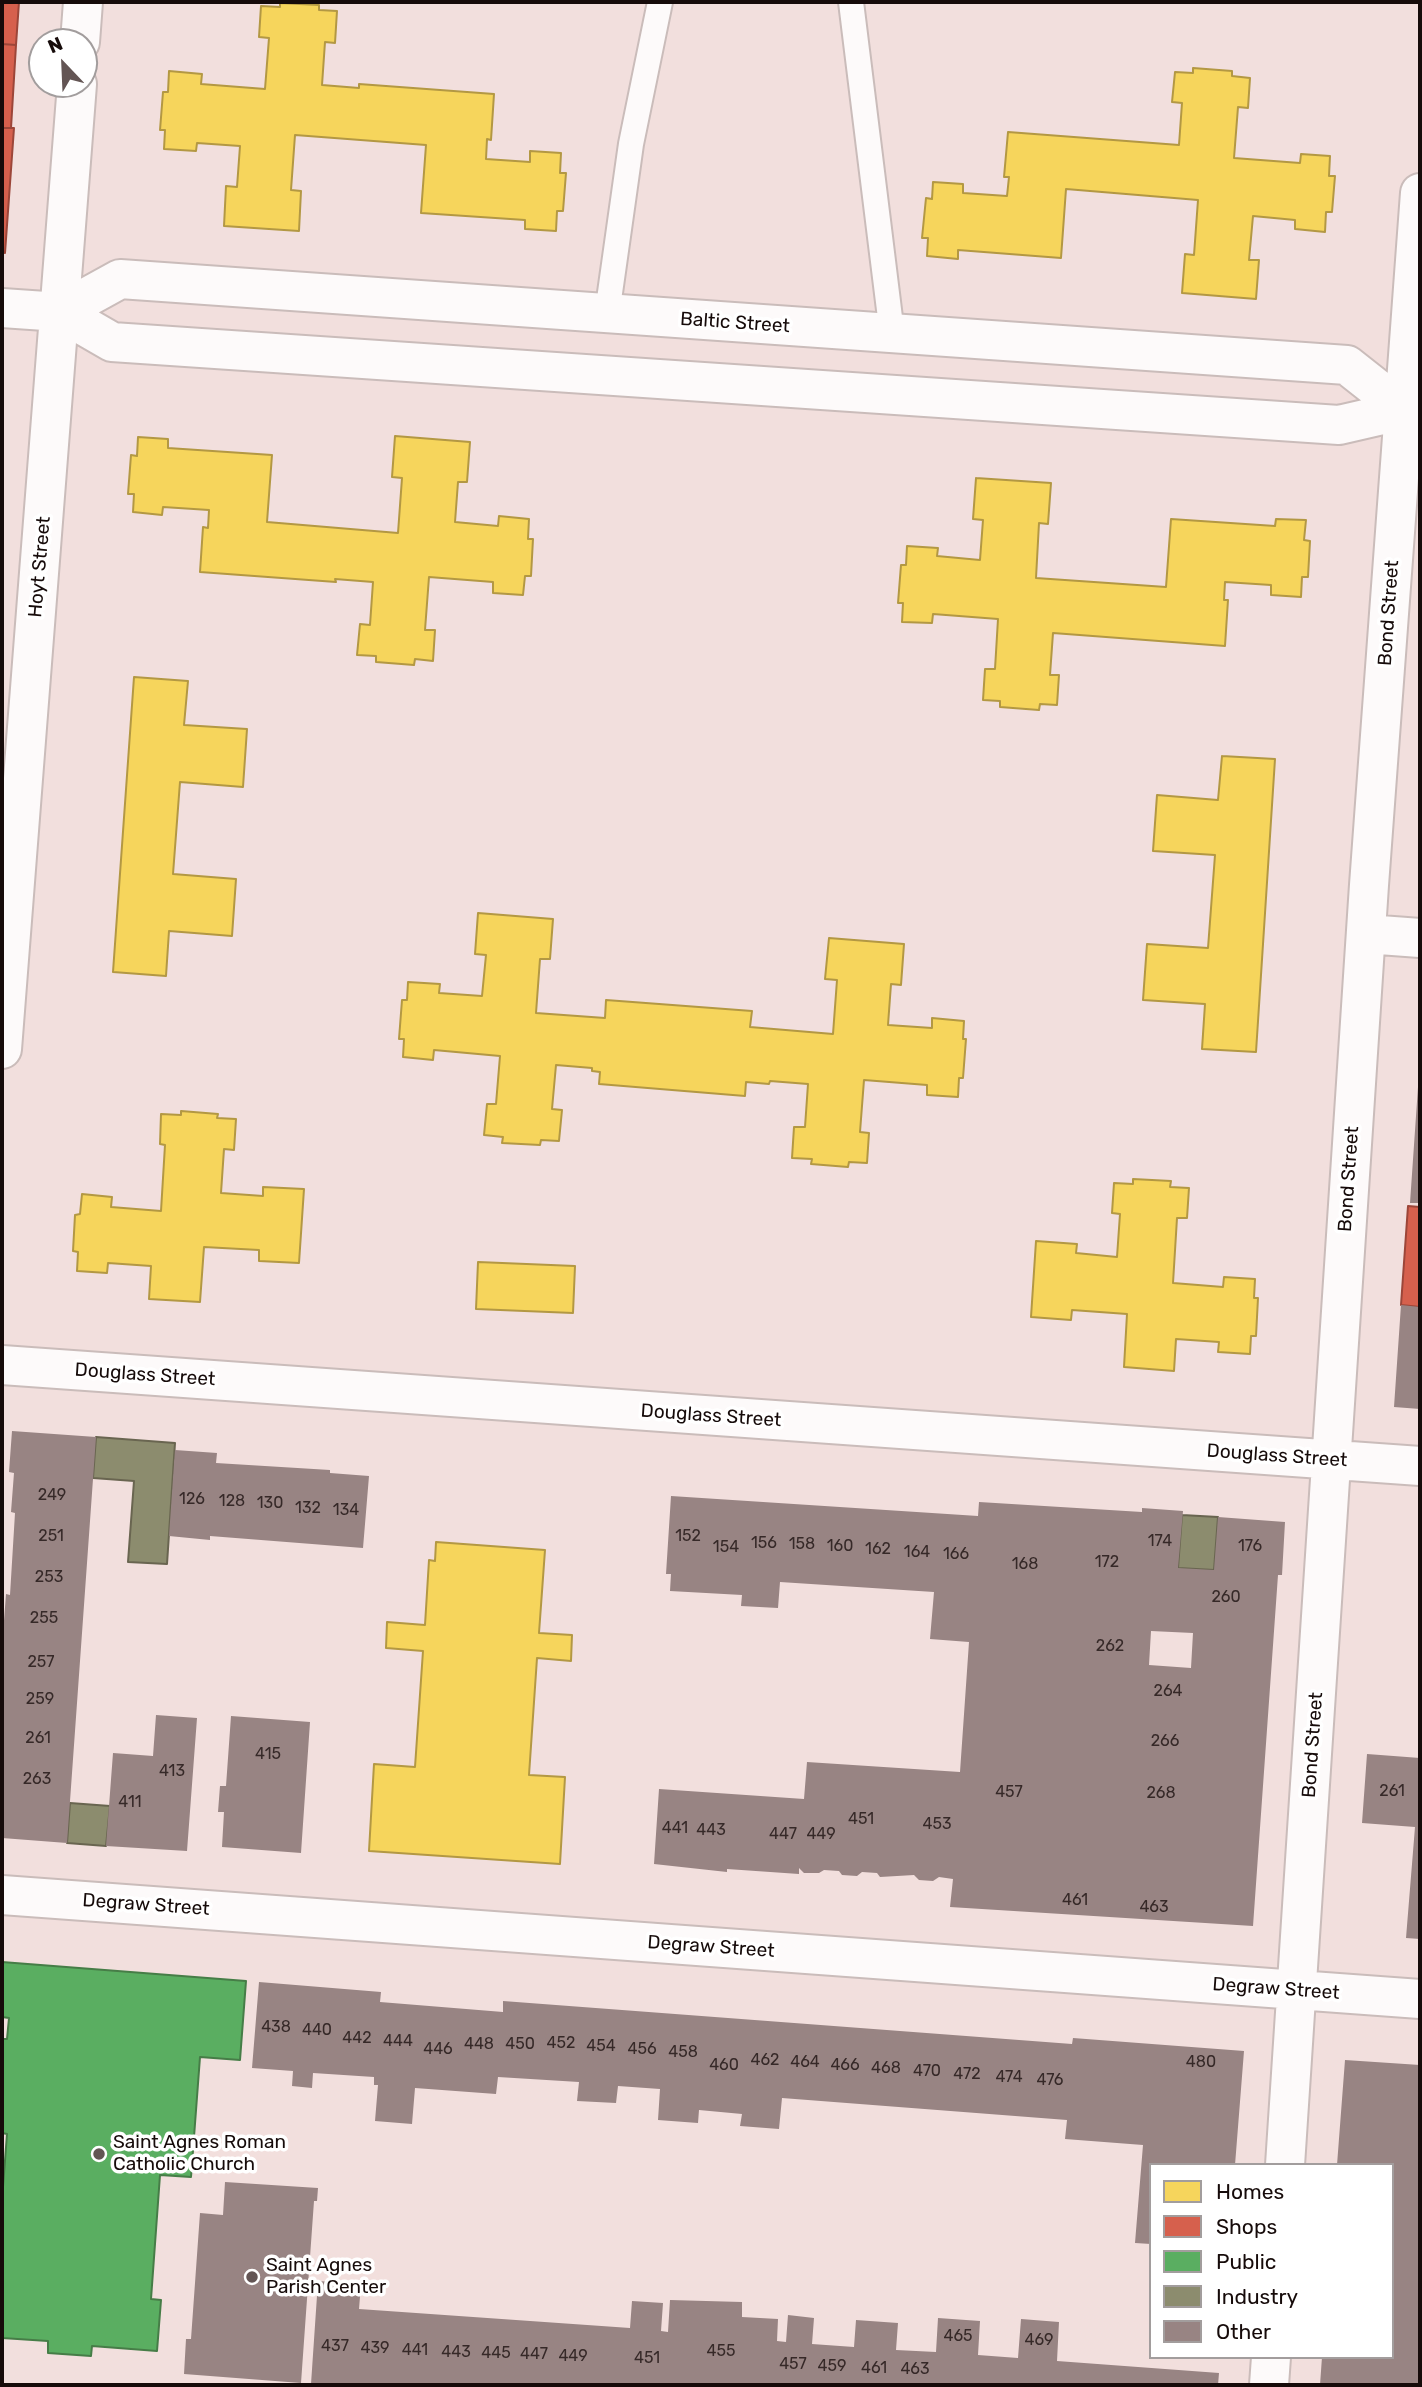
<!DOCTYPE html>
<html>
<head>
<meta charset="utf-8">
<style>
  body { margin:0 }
  #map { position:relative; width:1422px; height:2387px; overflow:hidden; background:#f2dfdd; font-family:Rubik,sans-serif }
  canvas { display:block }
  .frame { position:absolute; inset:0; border:4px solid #160b0a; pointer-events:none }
  .legend { position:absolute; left:1149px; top:2163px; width:245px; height:196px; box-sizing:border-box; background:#fff; border:2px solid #a29d9d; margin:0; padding:9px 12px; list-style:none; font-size:21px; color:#160b0a }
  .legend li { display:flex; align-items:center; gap:14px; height:35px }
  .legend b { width:35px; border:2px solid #a29d9d }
  .north { position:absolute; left:28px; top:28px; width:70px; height:70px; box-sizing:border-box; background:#fff; border:2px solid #a29d9d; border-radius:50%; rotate:337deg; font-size:19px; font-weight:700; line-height:28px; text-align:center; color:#160b0a }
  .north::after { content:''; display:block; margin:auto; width:24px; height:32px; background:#635554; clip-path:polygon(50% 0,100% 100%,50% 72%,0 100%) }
</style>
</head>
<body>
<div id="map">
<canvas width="1422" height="2387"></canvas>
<div class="frame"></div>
<ul class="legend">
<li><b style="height:19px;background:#f6d55c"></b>Homes</li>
<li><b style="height:19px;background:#d6604d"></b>Shops</li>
<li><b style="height:19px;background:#5aae61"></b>Public</li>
<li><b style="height:19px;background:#8c8c6e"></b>Industry</li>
<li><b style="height:19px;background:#988483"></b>Other</li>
</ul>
<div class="north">N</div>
</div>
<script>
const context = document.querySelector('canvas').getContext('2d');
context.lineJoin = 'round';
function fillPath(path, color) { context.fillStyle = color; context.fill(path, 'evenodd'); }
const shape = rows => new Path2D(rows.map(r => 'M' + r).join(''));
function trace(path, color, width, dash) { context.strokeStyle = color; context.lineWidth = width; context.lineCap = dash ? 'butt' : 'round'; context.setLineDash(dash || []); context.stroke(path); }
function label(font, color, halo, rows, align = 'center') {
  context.font = font + ' Rubik,sans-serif'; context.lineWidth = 7; context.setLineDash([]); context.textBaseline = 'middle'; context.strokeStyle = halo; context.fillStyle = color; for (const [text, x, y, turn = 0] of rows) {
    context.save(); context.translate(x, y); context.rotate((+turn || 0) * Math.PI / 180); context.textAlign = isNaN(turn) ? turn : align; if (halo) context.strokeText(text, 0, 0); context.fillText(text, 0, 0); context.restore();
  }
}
const homes = shape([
  [280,3,319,5,319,10,337,11,335,43,325,42,322,85,359,88,359,84,494,94,491,140,487,139,486,159,530,162,530,151,561,153,560,173,566,173,563,211,557,211,556,231,525,229,525,220,421,213,426,145,295,135,291,190,301,191,299,231,224,226,226,186,237,187,240,146,197,143,196,151,164,149,165,130,160,130,163,92,168,92,169,71,202,74,201,84,265,89,269,38,259,37,261,6,280,7,280,3],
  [1193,68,1232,71,1232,76,1250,78,1248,108,1238,107,1234,158,1300,163,1301,154,1330,156,1329,176,1335,176,1332,212,1326,212,1325,232,1295,229,1295,220,1253,216,1249,260,1259,260,1256,299,1182,293,1185,254,1194,255,1198,200,1066,189,1061,258,958,250,958,259,927,256,928,238,922,238,926,198,932,199,933,182,963,184,963,193,1007,196,1009,177,1004,177,1008,132,1179,145,1182,103,1172,102,1175,72,1193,73,1193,68],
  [395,436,470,442,467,482,458,482,455,522,498,526,499,516,529,519,528,539,533,539,531,576,525,576,523,595,493,593,493,582,429,577,425,630,435,630,433,661,415,659,414,665,376,662,376,656,357,655,360,624,370,625,373,582,335,579,336,582,200,572,203,527,208,528,209,510,163,507,162,515,133,512,134,494,128,494,131,455,137,456,138,437,168,439,168,448,272,455,267,522,398,533,402,478,392,477,395,436],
  [976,478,1051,483,1048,524,1039,523,1036,578,1166,587,1171,519,1275,526,1276,519,1306,520,1304,540,1310,541,1308,577,1302,577,1301,597,1271,595,1271,585,1225,582,1224,600,1228,600,1225,646,1053,633,1050,675,1059,675,1057,705,1040,704,1039,710,1000,707,1000,701,983,700,985,669,995,669,998,619,933,614,932,623,902,622,903,603,898,603,901,565,906,565,907,546,938,548,937,556,980,560,983,520,973,519,976,478],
  [134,677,188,681,184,725,247,729,243,787,180,782,173,874,236,879,232,936,169,931,166,976,113,972,134,677],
  [1222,756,1275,759,1256,1052,1202,1049,1205,1004,1143,1000,1147,944,1208,948,1215,855,1153,851,1157,795,1218,800,1222,756],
  [478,913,553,919,550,959,540,959,536,1013,605,1018,606,1000,752,1011,750,1027,833,1034,837,980,825,979,829,938,904,944,901,985,891,984,888,1025,932,1028,932,1018,964,1021,963,1039,966,1039,963,1078,959,1078,958,1097,927,1095,927,1085,864,1080,860,1132,869,1133,867,1163,849,1162,848,1167,811,1164,812,1159,792,1158,794,1127,805,1127,808,1084,770,1081,769,1084,746,1082,745,1096,599,1084,600,1072,592,1071,592,1068,556,1065,552,1109,562,1110,559,1141,541,1140,540,1145,502,1143,503,1137,484,1135,487,1104,496,1104,500,1056,434,1050,433,1060,403,1057,404,1039,399,1039,402,1000,407,1000,408,982,440,984,439,993,482,996,486,955,475,954,478,913],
  [181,1111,218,1114,217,1118,236,1119,234,1150,224,1149,221,1193,263,1196,263,1187,304,1189,299,1263,259,1261,259,1250,204,1247,200,1302,149,1299,151,1266,108,1263,107,1273,77,1271,78,1252,73,1251,75,1215,80,1214,82,1194,112,1197,111,1207,161,1211,165,1145,160,1144,161,1114,181,1115,181,1111],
  [1133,1179,1171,1181,1170,1187,1189,1188,1187,1218,1177,1218,1173,1283,1223,1287,1224,1277,1255,1279,1254,1298,1258,1298,1256,1336,1251,1336,1250,1354,1218,1352,1219,1342,1176,1339,1174,1371,1124,1367,1127,1314,1072,1310,1071,1320,1031,1317,1036,1241,1077,1244,1076,1253,1117,1257,1120,1214,1112,1213,1114,1183,1133,1184,1133,1179],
  [478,1262,575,1266,573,1313,476,1309,478,1262],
  [436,1542,545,1550,539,1633,572,1635,571,1661,537,1658,529,1775,565,1777,560,1864,369,1851,374,1764,415,1767,423,1651,386,1648,387,1622,425,1625,429,1560,435,1561,436,1542]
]);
fillPath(homes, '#f6d55c');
trace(homes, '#b39843', 2);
const shops = shape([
  [2,2,19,2,16,45,2,44,2,2],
  [2,44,16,45,11,128,2,128,2,44],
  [2,128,14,128,5,253,2,252,2,128],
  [1408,1206,1420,1207,1420,1307,1401,1305,1408,1206]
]);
fillPath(shops, '#d6604d');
trace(shops, '#9c4639', 2);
const public = shape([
  [2,1962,246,1981,240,2060,200,2057,191,2177,160,2175,151,2299,161,2300,157,2351,92,2346,91,2356,48,2353,48,2341,2,2338,2,2200,7,2134,2,2133,2,2039,7,2039,9,2018,2,2017,2,1962]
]);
fillPath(public, '#5aae61');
trace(public, '#467d47', 2);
const industry = shape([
  [96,1437,175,1443,167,1564,128,1562,134,1481,93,1478,96,1437],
  [1182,1515,1218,1517,1214,1570,1178,1568,1182,1515],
  [70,1803,110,1806,106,1846,67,1843,70,1803]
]);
fillPath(industry, '#8c8c6e');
trace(industry, '#696550', 2);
fillPath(shape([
  [1418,1087,1420,1087,1420,1203,1410,1203],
  [1401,1305,1420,1307,1420,1409,1394,1407],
  [12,1431,96,1437,67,1843,2,1838,2,1647,6,1594,10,1595,15,1513,11,1512,14,1473,9,1472],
  [175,1450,217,1453,216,1463,330,1470,330,1473,369,1476,363,1548,210,1536,210,1540,169,1536],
  [671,1496,978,1516,979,1502,1142,1512,1142,1508,1183,1511,1178,1568,1214,1570,1218,1517,1285,1522,1282,1575,1278,1575,1253,1926,950,1907,953,1879,939,1877,933,1881,919,1880,914,1875,880,1877,877,1873,862,1872,857,1876,842,1875,839,1871,824,1870,819,1873,804,1873,799,1868,799,1874,727,1869,727,1872,654,1864,659,1789,804,1799,807,1762,960,1772,969,1642,930,1639,934,1592,780,1582,778,1608,741,1606,742,1595,670,1591,671,1574,666,1574],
  [1151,1631,1193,1633,1191,1668,1149,1665],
  [156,1715,197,1718,187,1851,106,1846,113,1753,153,1756],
  [231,1716,310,1722,301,1853,222,1847,224,1812,218,1812,220,1786,226,1786],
  [1367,1754,1420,1758,1420,1939,1406,1938,1415,1827,1362,1823],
  [259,1982,381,1992,380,2002,503,2012,503,2001,1072,2044,1073,2038,1244,2051,1235,2165,1151,2165,1151,2244,1135,2243,1143,2145,1065,2139,1067,2120,782,2098,779,2129,740,2126,742,2114,699,2110,698,2123,658,2120,660,2089,618,2086,616,2103,577,2101,579,2082,498,2077,496,2094,415,2088,412,2124,375,2121,378,2085,374,2085,374,2077,313,2073,312,2088,292,2086,293,2071,252,2068],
  [1345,2060,1420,2065,1420,2385,1320,2385,1322,2357,1392,2357,1392,2165,1337,2165],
  [225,2182,318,2188,317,2201,314,2201,301,2383,184,2374,186,2339,191,2339,200,2213,223,2215],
  [318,2281,361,2284,359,2309,630,2328,632,2301,663,2303,661,2331,668,2332,670,2300,742,2302,742,2317,778,2319,777,2341,786,2342,788,2315,814,2318,812,2344,854,2347,856,2320,898,2323,896,2350,936,2352,938,2318,980,2321,978,2355,1018,2358,1021,2319,1059,2322,1057,2361,1219,2373,1218,2385,311,2384]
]), '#988483');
const service = shape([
  [851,2,892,334],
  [607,314,631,144,660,2]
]);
const minor = shape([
  [80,42,83,2],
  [2,308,60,312,112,342,1339,425,1404,410,1420,411],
  [60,312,120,279,1347,365,1404,410],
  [1366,934,1420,938],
  [2,1049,77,84],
  [2,1365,1420,1466],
  [2,1895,1420,1999],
  [1285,2165,1369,885,1420,193],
  [1269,2385,1271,2357]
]);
trace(service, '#cabcba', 28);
trace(minor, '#cabcba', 42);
trace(service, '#fdfafa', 24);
trace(minor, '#fdfafa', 38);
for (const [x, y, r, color] of [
  [99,2154,7,"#635554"],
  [252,2277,7,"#635554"]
]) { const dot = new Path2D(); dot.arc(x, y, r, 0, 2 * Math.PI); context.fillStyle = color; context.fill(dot); trace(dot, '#fff', 2.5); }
label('16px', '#362928', null, [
  ["249",52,1495],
  ["126",192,1499],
  ["128",232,1501],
  ["130",270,1503],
  ["132",308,1508],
  ["134",346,1510],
  ["251",51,1536],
  ["152",688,1536],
  ["174",1160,1541],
  ["156",764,1543],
  ["158",802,1544],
  ["160",840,1546],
  ["176",1250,1546],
  ["154",726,1547],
  ["162",878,1549],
  ["164",917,1552],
  ["166",956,1554],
  ["172",1107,1562],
  ["168",1025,1564],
  ["253",49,1577],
  ["260",1226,1597],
  ["255",44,1618],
  ["262",1110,1646],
  ["257",41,1662],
  ["264",1168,1691],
  ["259",40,1699],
  ["261",38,1738],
  ["266",1165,1741],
  ["415",268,1754],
  ["413",172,1771],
  ["263",37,1779],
  ["261",1392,1791],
  ["457",1009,1792],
  ["268",1161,1793],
  ["411",130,1802],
  ["451",861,1819],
  ["453",937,1824],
  ["441",675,1828],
  ["443",711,1830],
  ["447",783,1834],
  ["449",821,1834],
  ["461",1075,1900],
  ["463",1154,1907],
  ["438",276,2027],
  ["440",317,2030],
  ["442",357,2038],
  ["444",398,2041],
  ["452",561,2043],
  ["448",479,2044],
  ["450",520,2044],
  ["454",601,2046],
  ["446",438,2049],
  ["456",642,2049],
  ["458",683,2052],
  ["462",765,2060],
  ["464",805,2062],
  ["480",1201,2062],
  ["460",724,2065],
  ["466",845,2065],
  ["468",886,2068],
  ["470",927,2071],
  ["472",967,2074],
  ["474",1009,2077],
  ["476",1050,2080],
  ["465",958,2336],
  ["469",1039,2340],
  ["437",335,2346],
  ["439",375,2348],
  ["441",415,2350],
  ["455",721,2351],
  ["443",456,2352],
  ["445",496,2353],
  ["447",534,2354],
  ["449",573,2356],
  ["451",647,2358],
  ["457",793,2364],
  ["459",832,2366],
  ["461",874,2368],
  ["463",915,2369]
]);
label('19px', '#160b0a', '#fff', [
  ["Baltic Street",735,323,4],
  ["Hoyt Street",40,567,-85],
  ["Bond Street",1389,613,-86],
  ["Bond Street",1349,1179,-86],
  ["Douglass Street",145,1375,4],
  ["Douglass Street",711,1416,4],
  ["Douglass Street",1277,1456,4],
  ["Bond Street",1313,1745,-86],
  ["Degraw Street",146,1905,4],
  ["Degraw Street",711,1947,4],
  ["Degraw Street",1276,1989,4]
]);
label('19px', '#160b0a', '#fff', [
  ["Saint Agnes Roman",113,2143],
  ["Catholic Church",113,2165],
  ["Saint Agnes",266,2266],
  ["Parish Center",266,2288]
], 'left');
</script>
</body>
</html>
